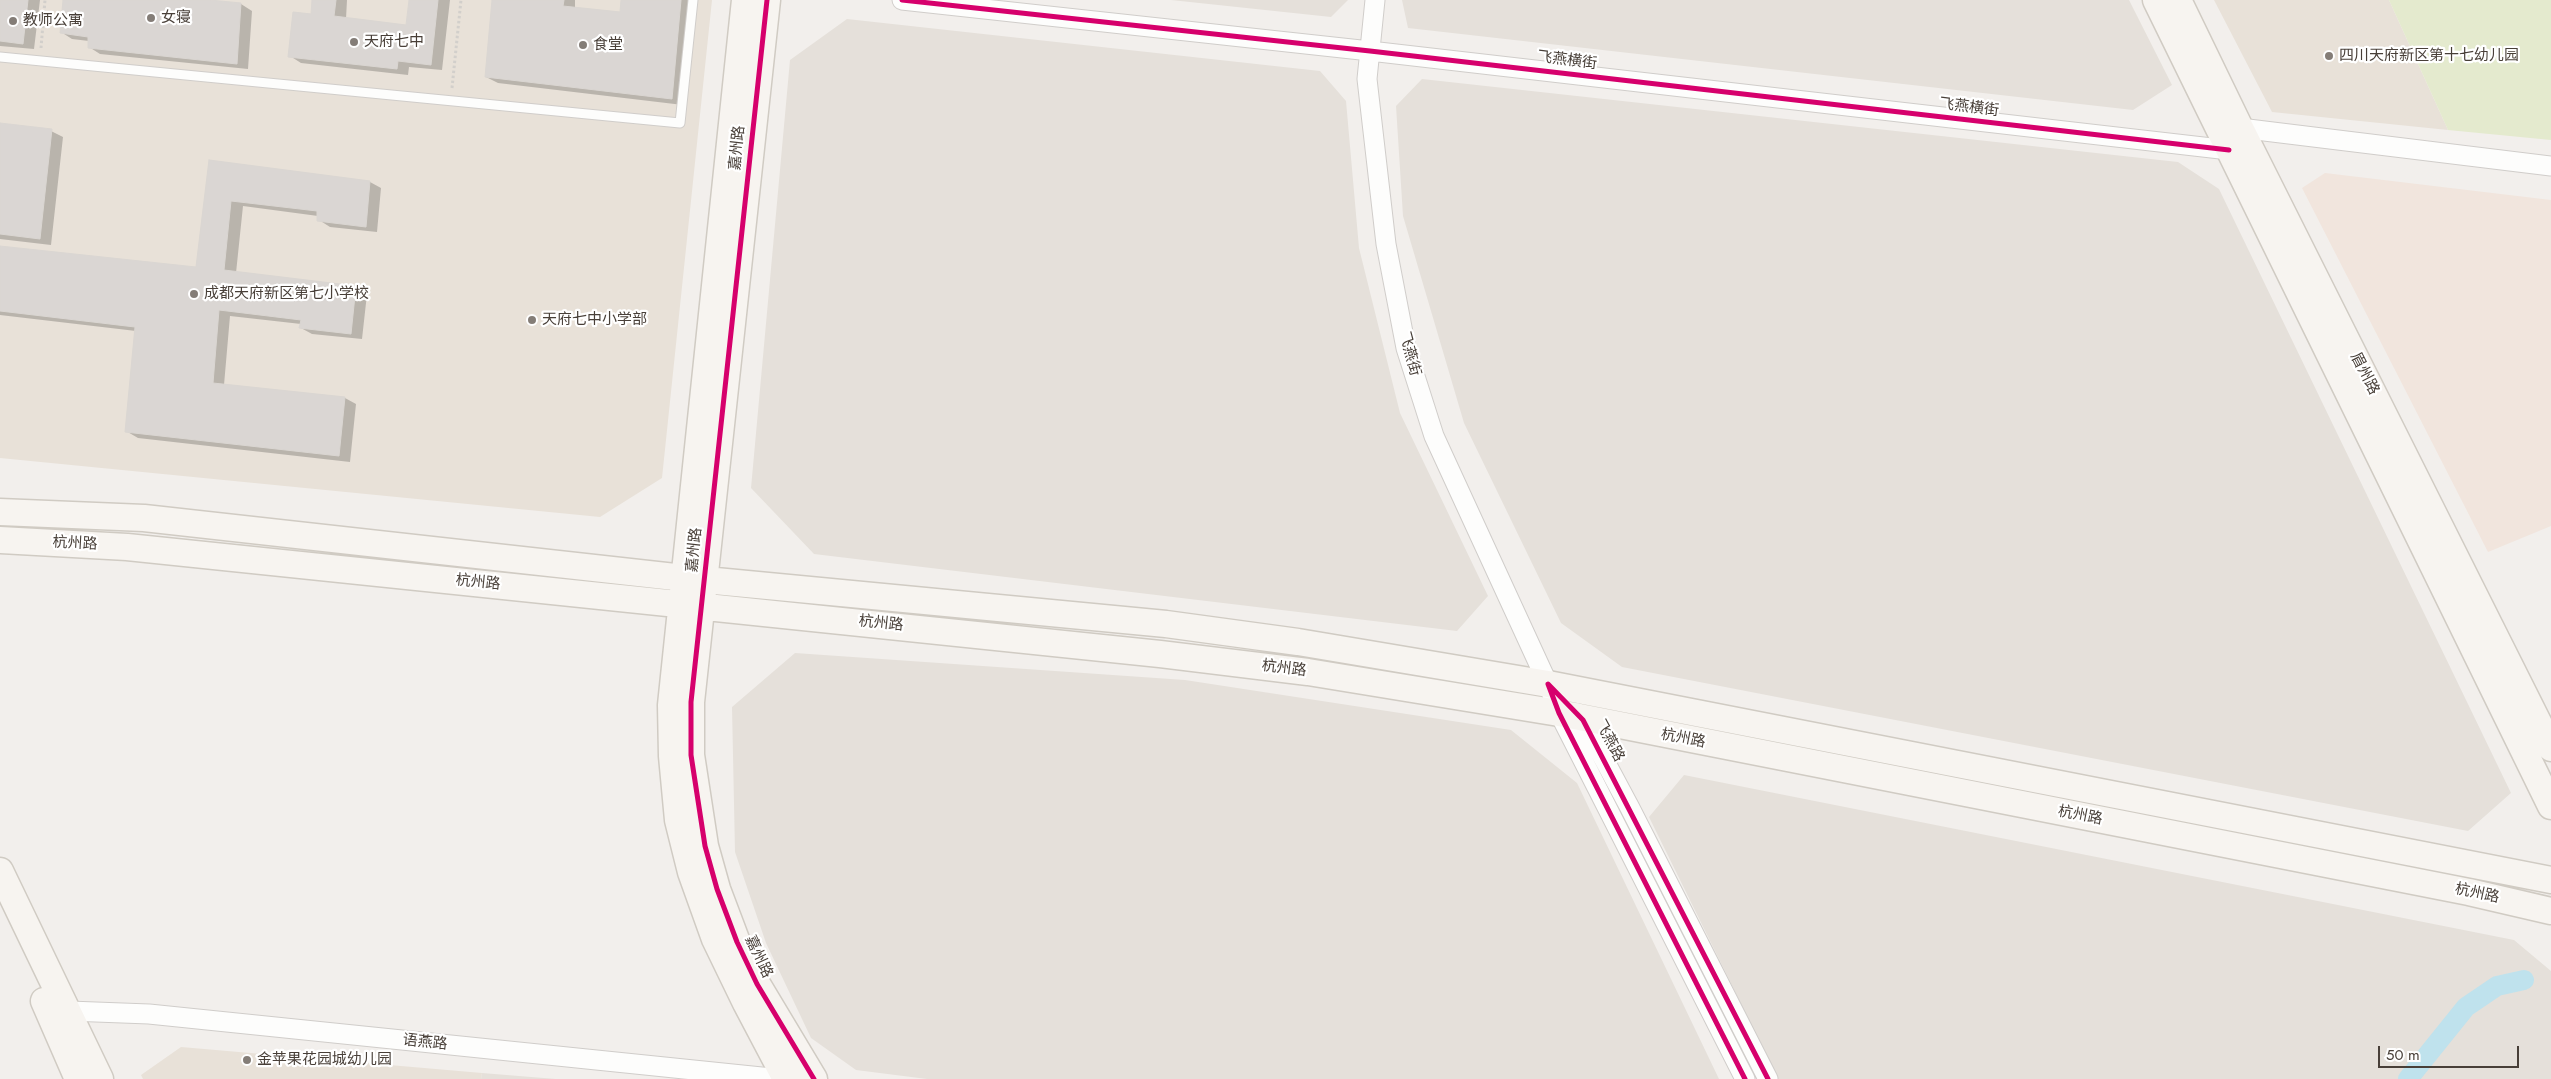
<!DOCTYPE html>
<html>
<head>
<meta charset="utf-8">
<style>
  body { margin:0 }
  #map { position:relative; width:2551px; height:1079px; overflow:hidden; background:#f2efec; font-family:Jost,sans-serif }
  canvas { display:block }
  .scale { position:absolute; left:2378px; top:1046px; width:141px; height:22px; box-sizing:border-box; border:2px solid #483f38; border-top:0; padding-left:6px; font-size:15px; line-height:18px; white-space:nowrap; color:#483f38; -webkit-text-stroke:4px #fff; paint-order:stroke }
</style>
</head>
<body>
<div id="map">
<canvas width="2551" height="1079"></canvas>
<div class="scale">50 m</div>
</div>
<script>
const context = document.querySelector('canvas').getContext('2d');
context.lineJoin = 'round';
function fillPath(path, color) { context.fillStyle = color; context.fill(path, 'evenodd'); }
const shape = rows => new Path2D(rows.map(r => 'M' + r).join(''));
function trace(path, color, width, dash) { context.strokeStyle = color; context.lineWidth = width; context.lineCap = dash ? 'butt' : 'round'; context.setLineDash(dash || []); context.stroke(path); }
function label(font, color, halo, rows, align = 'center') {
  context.font = font + ' Jost,"Noto Sans SC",sans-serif'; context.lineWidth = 4.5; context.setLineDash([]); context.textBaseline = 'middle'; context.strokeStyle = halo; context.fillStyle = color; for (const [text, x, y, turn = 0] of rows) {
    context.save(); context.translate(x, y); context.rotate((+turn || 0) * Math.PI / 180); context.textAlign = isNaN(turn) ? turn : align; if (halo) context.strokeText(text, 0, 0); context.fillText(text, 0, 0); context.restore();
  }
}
fillPath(shape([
  [1171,0,1348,0,1331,17],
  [1402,0,2129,0,2172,85,2133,110,1408,28],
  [847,19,1320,71,1346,101,1359,248,1400,413,1488,596,1457,631,814,554,751,488,790,60],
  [1422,79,2178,162,2219,189,2511,793,2468,831,1622,667,1561,623,1464,423,1403,216,1396,106],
  [795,653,1185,680,1511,730,1577,783,1719,1079,927,1079,856,1070,811,1038,766,943,735,852,732,707],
  [1684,775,2514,940,2551,971,2551,1079,1778,1079,1649,817],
  [482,1073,556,1079,481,1079]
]), '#e5e0da');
fillPath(shape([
  [2325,173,2551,200,2551,526,2488,552,2302,188]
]), '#f1e5dd');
fillPath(shape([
  [0,0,712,0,662,478,600,517,0,458],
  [2214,0,2389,0,2448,130,2272,112],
  [181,1047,482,1073,481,1079,143,1079,141,1075]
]), '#e8e1d8');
fillPath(shape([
  [2389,0,2551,0,2551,140,2448,130]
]), '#e4eace');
fillPath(shape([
  [0,0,40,0,34,49,0,46],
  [65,0,200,0,241,4,252,11,248,69,100,54,89,47,89,41,72,39,61,32],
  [314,0,347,0,346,19,407,26,410,0,450,0,442,70,409,67,408,75,301,63,290,56,312,15],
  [493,0,575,0,575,9,621,13,622,0,693,0,683,105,498,83,486,77],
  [0,124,51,131,63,137,51,245,0,239],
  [210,161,370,182,381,188,377,232,330,227,319,220,318,216,243,206,236,273,356,287,367,294,362,339,312,334,301,328,301,324,230,316,224,385,345,398,356,404,350,462,138,438,126,431,136,331,0,315,0,247,198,269]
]), '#0003');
trace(shape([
  [2408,1079,2466,1007,2497,986,2524,980]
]), '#bfe2ed', 20);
const building = shape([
  [0,0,28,0,23,44,0,41,0,0],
  [63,0,210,0,241,3,237,64,88,48,88,37,60,33,63,0],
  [312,0,336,0,334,16,406,25,409,0,438,0,431,65,398,61,397,69,288,57,293,12,311,14,312,0],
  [492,0,564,0,563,6,620,12,621,0,681,0,672,99,485,77,492,0],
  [0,123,52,129,40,239,0,234,0,123],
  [209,160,370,181,366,227,317,221,317,211,231,201,224,270,356,286,351,334,299,328,301,320,219,310,213,383,345,397,339,456,125,432,135,327,0,311,0,246,196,267,209,160]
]);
fillPath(building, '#dad6d3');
trace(building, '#dad6d2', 1);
const lane = shape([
  [0,57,680,123,693,0]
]);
const street = shape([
  [902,0,1370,51,2229,150],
  [1375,0,1367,79,1386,244,1406,348,1434,436,1548,684],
  [2240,128,2551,166],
  [1555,692,1548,684,1559,713,1745,1079],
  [1577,713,1583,720,1630,808,1768,1079],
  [69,1011,149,1014,781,1079]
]);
const secondary = shape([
  [745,0,671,705,672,756,678,820,691,872,715,939,746,1003,786,1079],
  [767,0,691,702,691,755,705,846,717,889,737,942,757,984,814,1079],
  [2156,0,2551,806],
  [2178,0,2240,128,2551,748],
  [0,512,144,518,684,578,1166,624,1298,642,1548,684,2551,880],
  [0,540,127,547,1160,654,1308,672,1559,713,2469,892,2551,911],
  [0,871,100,1079],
  [44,1001,78,1079]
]);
trace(lane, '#d0cdca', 11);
trace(street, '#d0cdca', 21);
trace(secondary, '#d0cbc3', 29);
trace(shape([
  [41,48,45,0],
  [452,88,461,0]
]), '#d2cfcb', 3, [2.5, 2.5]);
trace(lane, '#fdfdfc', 9);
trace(street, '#fdfdfc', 19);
trace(secondary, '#f7f4f0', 26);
trace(shape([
  [767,0,691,702,691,755,705,846,717,889,737,942,757,984,814,1079],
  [902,0,1370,51,2229,150],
  [1745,1079,1559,713,1548,684,1583,720,1768,1079]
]), '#d6006c', 5);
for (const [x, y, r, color] of [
  [151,18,5,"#847d77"],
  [13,21,5,"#847d77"],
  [354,42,5,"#847d77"],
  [583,45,5,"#847d77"],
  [2329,56,5,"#847d77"],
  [194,294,5,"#847d77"],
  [532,320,5,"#847d77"],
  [247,1060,5,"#847d77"]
]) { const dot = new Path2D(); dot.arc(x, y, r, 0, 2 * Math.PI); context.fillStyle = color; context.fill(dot); trace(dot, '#fff', 2); }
label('15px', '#483f38', '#fff', [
  ["女寝",161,18],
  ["教师公寓",23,21],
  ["天府七中",364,42],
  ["食堂",593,45],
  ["四川天府新区第十七幼儿园",2339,56],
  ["成都天府新区第七小学校",204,294],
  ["天府七中小学部",542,320],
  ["金苹果花园城幼儿园",257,1060]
], 'left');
label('15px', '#483f38', '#fff', [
  ["飞燕横街",1567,61,7],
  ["飞燕横街",1969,108,7],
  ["嘉州路",738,148,-84],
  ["飞燕街",1409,354,75],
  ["眉州路",2364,374,63],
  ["杭州路",75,544,3],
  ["嘉州路",695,550,-84],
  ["杭州路",478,583,6],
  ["杭州路",881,624,6],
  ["杭州路",1284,669,7],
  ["杭州路",1683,739,11],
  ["飞燕路",1609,741,62],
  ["杭州路",2080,816,11],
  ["杭州路",2477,894,12],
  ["嘉州路",758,957,65],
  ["语燕路",425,1043,6]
]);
</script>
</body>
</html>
